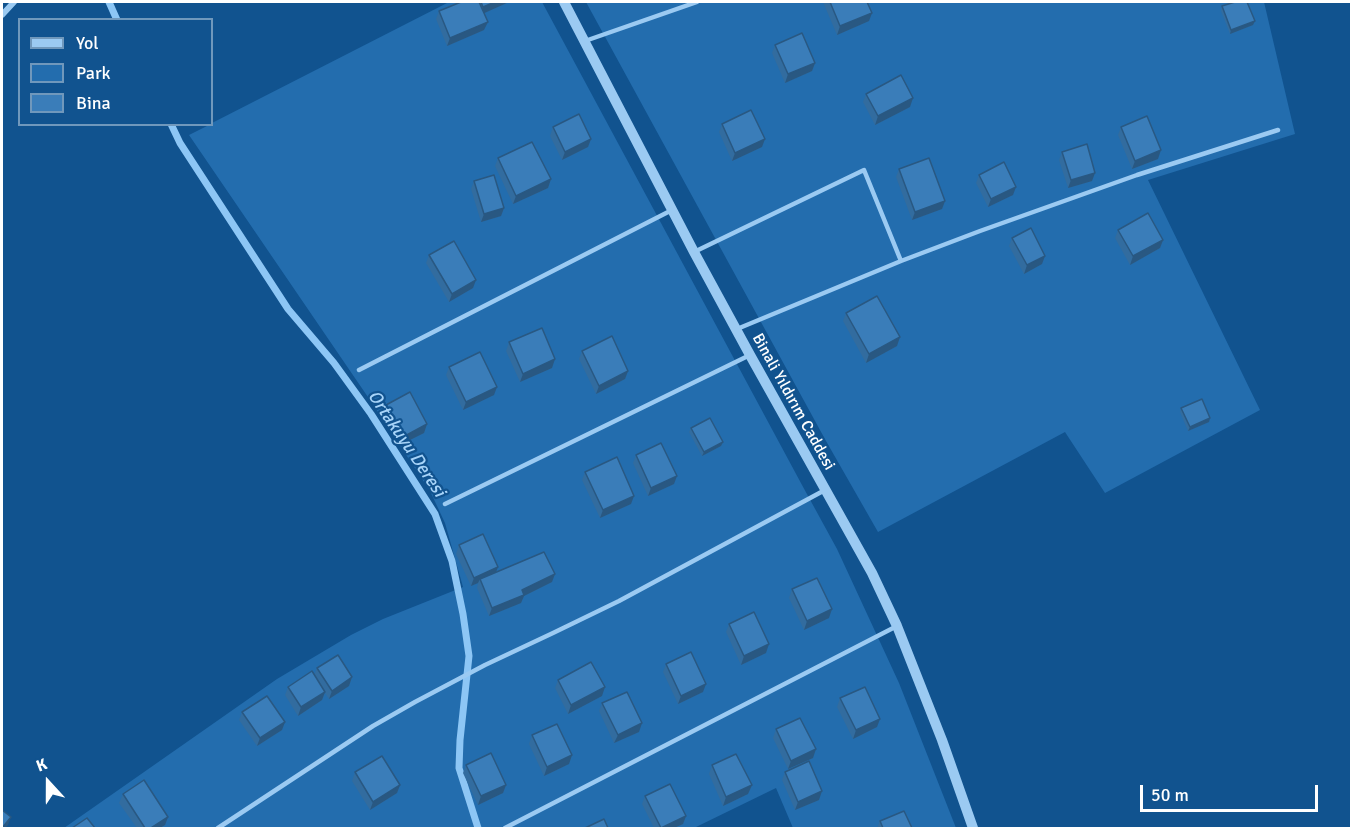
<!DOCTYPE html>
<html>
<head>
<meta charset="utf-8">
<style>
  body { margin:0 }
  #map { position:relative; width:1353px; height:830px; overflow:hidden; background:#11538f; font-family:Signika,sans-serif }
  canvas { display:block }
  .frame { position:absolute; inset:0; border:3px solid #fff; pointer-events:none }
  .legend { position:absolute; left:18px; top:18px; width:195px; height:108px; box-sizing:border-box; background:#11538f; border:2px solid #7098bc; margin:0; padding:8px 10px; list-style:none; font-size:18px; color:#fff }
  .legend li { display:flex; align-items:center; gap:12px; height:30px }
  .legend b { width:30px; border:2px solid #7098bc }
  .north { position:absolute; left:18px; top:752px; width:60px; height:60px; -webkit-text-stroke:4px #11538f; paint-order:stroke; rotate:339deg; font-size:16px; font-weight:700; line-height:24px; text-align:center; color:#fff }
  .north::after { content:''; display:block; margin:auto; width:21px; height:27px; background:#fff; clip-path:polygon(50% 0,100% 100%,50% 72%,0 100%) }
  .scale { position:absolute; left:1140px; top:785px; width:178px; height:27px; box-sizing:border-box; border:3px solid #fff; border-top:0; padding-left:8px; font-size:18px; line-height:21px; white-space:nowrap; color:#fff; -webkit-text-stroke:4px #11538f; paint-order:stroke }
</style>
</head>
<body>
<div id="map">
<canvas width="1353" height="830"></canvas>
<div class="frame"></div>
<ul class="legend">
<li><b style="height:8px;background:#9bcaf2"></b>Yol</li>
<li><b style="height:16px;background:#236dae"></b>Park</li>
<li><b style="height:16px;background:#3a7db9"></b>Bina</li>
</ul>
<div class="north">K</div>
<div class="scale">50 m</div>
</div>
<script>
const context = document.querySelector('canvas').getContext('2d');
context.lineJoin = 'round';
function fillPath(path, color) { context.fillStyle = color; context.fill(path, 'evenodd'); }
const shape = rows => new Path2D(rows.map(r => 'M' + r).join(''));
function trace(path, color, width, dash) { context.strokeStyle = color; context.lineWidth = width; context.lineCap = dash ? 'butt' : 'round'; context.setLineDash(dash || []); context.stroke(path); }
function label(font, color, halo, rows, align = 'center') {
  context.font = font + ' Signika,sans-serif'; context.lineWidth = 4.5; context.setLineDash([]); context.textBaseline = 'middle'; context.strokeStyle = halo; context.fillStyle = color; for (const [text, x, y, turn = 0] of rows) {
    context.save(); context.translate(x, y); context.rotate((+turn || 0) * Math.PI / 180); context.textAlign = isNaN(turn) ? turn : align; if (halo) context.strokeText(text, 0, 0); context.fillText(text, 0, 0); context.restore();
  }
}
fillPath(shape([
  [449,2,542,2,802,485,837,549,899,683,956,828,793,828,776,788,694,828,64,828,277,679,351,635,383,619,463,587,445,523,430,491,372,403,189,135,209,125,212,124,212,123],
  [586,2,1264,2,1295,134,1148,180,1260,410,1105,493,1065,432,878,532,826,441]
]), '#236dae');
trace(shape([
  [109,2,117,20],
  [171,124,180,143,288,309,334,363,371,414,435,514,452,561,463,614,469,656,460,740,459,768,478,828]
]), '#8dc6f5', 7);
trace(shape([
  [585,41,697,2],
  [694,252,864,170,901,261],
  [737,329,901,261,980,231,1137,175,1278,130],
  [359,370,672,210],
  [445,504,750,355],
  [218,828,373,726,415,702,485,665,553,633,619,601,825,490],
  [505,828,897,626]
]), '#9bcaf2', 4.5);
trace(shape([
  [2,15,14,2]
]), '#9bcaf2', 6);
trace(shape([
  [564,2,694,252,750,355,872,573,897,626,942,740,973,828]
]), '#9bcaf2', 10);
fillPath(shape([
  [461,2,509,2,484,13,484,30,447,46,436,19,439,11],
  [823,2,867,2,869,21,837,35],
  [1222,6,1255,21,1253,25,1230,34,1221,11],
  [775,45,815,63,812,71,785,83,772,53],
  [866,94,910,107,875,125,863,102],
  [722,124,762,147,732,161,719,132],
  [553,127,591,139,588,147,562,160,550,136],
  [1121,127,1158,159,1132,169,1118,135],
  [1062,152,1092,181,1068,188,1059,160],
  [498,158,551,179,548,188,513,204,495,166],
  [899,169,945,201,942,209,912,220,896,177],
  [979,175,1013,195,988,207,976,183],
  [474,181,504,208,501,216,481,222,471,189],
  [1118,230,1163,240,1160,248,1130,265,1115,238],
  [1012,238,1042,264,1024,274,1009,246],
  [429,255,473,288,449,302,426,263],
  [846,313,897,346,866,363,843,321],
  [509,342,552,368,520,382,506,351],
  [582,351,628,371,625,379,596,394,579,359],
  [449,367,494,395,463,410,446,375],
  [386,405,427,424,424,433,400,445,383,413],
  [1181,408,1210,418,1209,422,1188,431,1180,412],
  [691,428,723,442,721,446,702,456,689,432],
  [636,455,674,484,648,496,633,463],
  [585,472,631,504,600,518,582,480],
  [459,545,496,572,552,582,524,596,521,603,489,616,477,588,478,583,471,586,456,554],
  [792,589,829,618,804,630,789,598],
  [729,624,766,653,741,665,726,632],
  [666,664,703,692,678,704,663,672],
  [317,668,352,677,349,686,329,699,325,693,322,700,298,716,285,695,288,687,314,675],
  [558,680,602,696,568,714,555,688],
  [840,698,877,727,853,739,837,707],
  [602,703,639,732,614,743,599,711],
  [242,712,282,730,257,746,239,720],
  [776,729,813,758,788,769,773,738],
  [532,735,572,755,569,764,544,776,529,744],
  [466,765,506,785,503,793,478,805,463,773],
  [712,765,752,785,748,794,723,806,709,774],
  [355,772,400,785,397,793,370,810,352,781],
  [785,772,819,800,795,810,782,780],
  [123,794,168,817,165,825,160,828,137,828,119,803],
  [645,796,686,816,683,824,674,828,654,828,642,804],
  [880,821,912,828,877,828]
]), '#326c9f');
fillPath(shape([
  [495,2,509,2,480,15,483,7],
  [872,13,869,21,837,35,840,26],
  [1255,21,1253,25,1230,34,1231,30],
  [488,22,484,30,447,46,450,38],
  [815,63,812,71,785,83,788,74],
  [913,98,910,107,875,125,878,116],
  [591,139,588,147,562,160,565,152],
  [765,139,762,147,732,161,735,153],
  [1161,150,1158,159,1132,169,1135,161],
  [1095,173,1092,181,1068,188,1071,180],
  [551,179,548,188,513,204,516,196],
  [1016,187,1013,195,988,207,991,199],
  [945,201,942,209,912,220,915,212],
  [504,208,501,216,481,222,484,214],
  [1163,240,1160,248,1130,265,1133,256],
  [1045,256,1042,264,1024,274,1027,265],
  [476,280,473,288,449,302,452,294],
  [900,337,897,346,866,363,869,354],
  [555,359,552,368,520,382,523,374],
  [628,371,625,379,596,394,599,386],
  [497,387,494,395,463,410,466,402],
  [1210,418,1209,422,1188,431,1190,427],
  [427,424,424,433,400,445,403,437],
  [723,442,721,446,702,456,704,452],
  [677,476,674,484,648,496,651,488],
  [634,496,631,504,600,518,603,510],
  [498,567,495,575,480,579,478,583,471,586,474,578],
  [555,574,552,582,524,596,521,603,489,616,492,608,522,590],
  [832,609,829,618,804,630,807,621],
  [769,644,766,653,741,665,744,656],
  [352,677,349,686,329,699,332,691],
  [706,684,703,692,678,704,681,696],
  [605,687,602,696,568,714,571,705],
  [325,692,322,700,298,716,301,707],
  [880,719,877,727,853,739,856,730],
  [285,722,282,730,257,746,260,738],
  [642,723,639,732,614,743,618,735],
  [816,749,813,758,788,769,791,761],
  [572,755,569,764,544,776,547,767],
  [400,785,397,793,370,810,373,802],
  [506,785,503,793,478,805,481,796],
  [752,785,748,794,723,806,726,797],
  [822,791,819,800,795,810,798,802],
  [686,816,683,824,674,828,660,828],
  [11,817,8,825,5,828,2,828],
  [168,817,165,825,160,828,151,828]
]), '#295882');
const building = shape([
  [461,2,479,2,488,22,450,38,439,11,461,2],
  [481,2,495,2,483,7,481,2],
  [830,2,867,2,872,13,840,26,830,2],
  [1235,2,1247,2,1255,21,1231,30,1222,6,1235,2],
  [802,33,815,63,788,74,775,45,802,33],
  [901,75,913,98,878,116,866,94,901,75],
  [751,110,765,139,735,153,722,124,751,110],
  [579,114,591,139,565,152,553,127,579,114],
  [1147,116,1161,150,1135,161,1121,127,1147,116],
  [532,142,551,179,516,196,498,158,532,142],
  [1087,144,1095,173,1071,180,1062,152,1087,144],
  [929,158,945,201,915,212,899,169,929,158],
  [1004,162,1016,187,991,199,979,175,1004,162],
  [494,175,504,208,484,214,474,181,494,175],
  [1148,213,1163,240,1133,256,1118,230,1148,213],
  [1031,228,1045,256,1027,265,1012,238,1031,228],
  [454,241,476,280,452,294,429,255,454,241],
  [877,296,900,337,869,354,846,313,877,296],
  [542,328,555,359,523,374,509,342,542,328],
  [612,336,628,371,599,386,582,351,612,336],
  [480,352,497,387,466,402,449,367,480,352],
  [410,392,427,424,403,437,386,405,410,392],
  [1202,399,1210,418,1190,427,1181,408,1202,399],
  [710,418,723,442,704,452,691,428,710,418],
  [661,443,677,476,651,488,636,455,661,443],
  [617,457,634,496,603,510,585,472,617,457],
  [483,534,498,567,474,578,459,545,483,534],
  [544,552,555,574,522,590,524,595,492,608,480,579,544,552],
  [817,578,832,609,807,621,792,589,817,578],
  [754,612,769,644,744,656,729,624,754,612],
  [691,652,706,684,681,696,666,664,691,652],
  [338,655,352,677,332,691,317,668,338,655],
  [591,662,605,687,571,705,558,680,591,662],
  [312,671,325,692,301,707,288,687,312,671],
  [865,687,880,719,856,730,840,698,865,687],
  [627,692,642,723,618,735,602,703,627,692],
  [267,696,285,722,260,738,242,712,267,696],
  [800,718,816,749,791,761,776,729,800,718],
  [557,724,572,755,547,767,532,735,557,724],
  [491,753,506,785,481,796,466,765,491,753],
  [736,754,752,785,726,797,712,765,736,754],
  [382,756,400,785,373,802,355,772,382,756],
  [809,761,822,791,798,802,785,772,809,761],
  [144,780,168,817,151,828,145,828,123,794,144,780],
  [670,784,686,816,661,828,645,796,670,784],
  [2,810,11,817,2,828,2,810],
  [904,811,912,828,883,828,880,821,904,811],
  [87,818,95,828,72,828,87,818],
  [604,819,608,828,585,828,604,819]
]);
fillPath(building, '#3a7db9');
trace(building, '#295882', 1.5);
label('16px', '#fff', '#11538f', [
  ["Binali Yıldırım Caddesi",793,402,61]
]);
label('italic 18px', '#a7d4f9', '#11538f', [
  ["Ortakuyu Deresi",406,444,56]
]);
</script>
</body>
</html>
